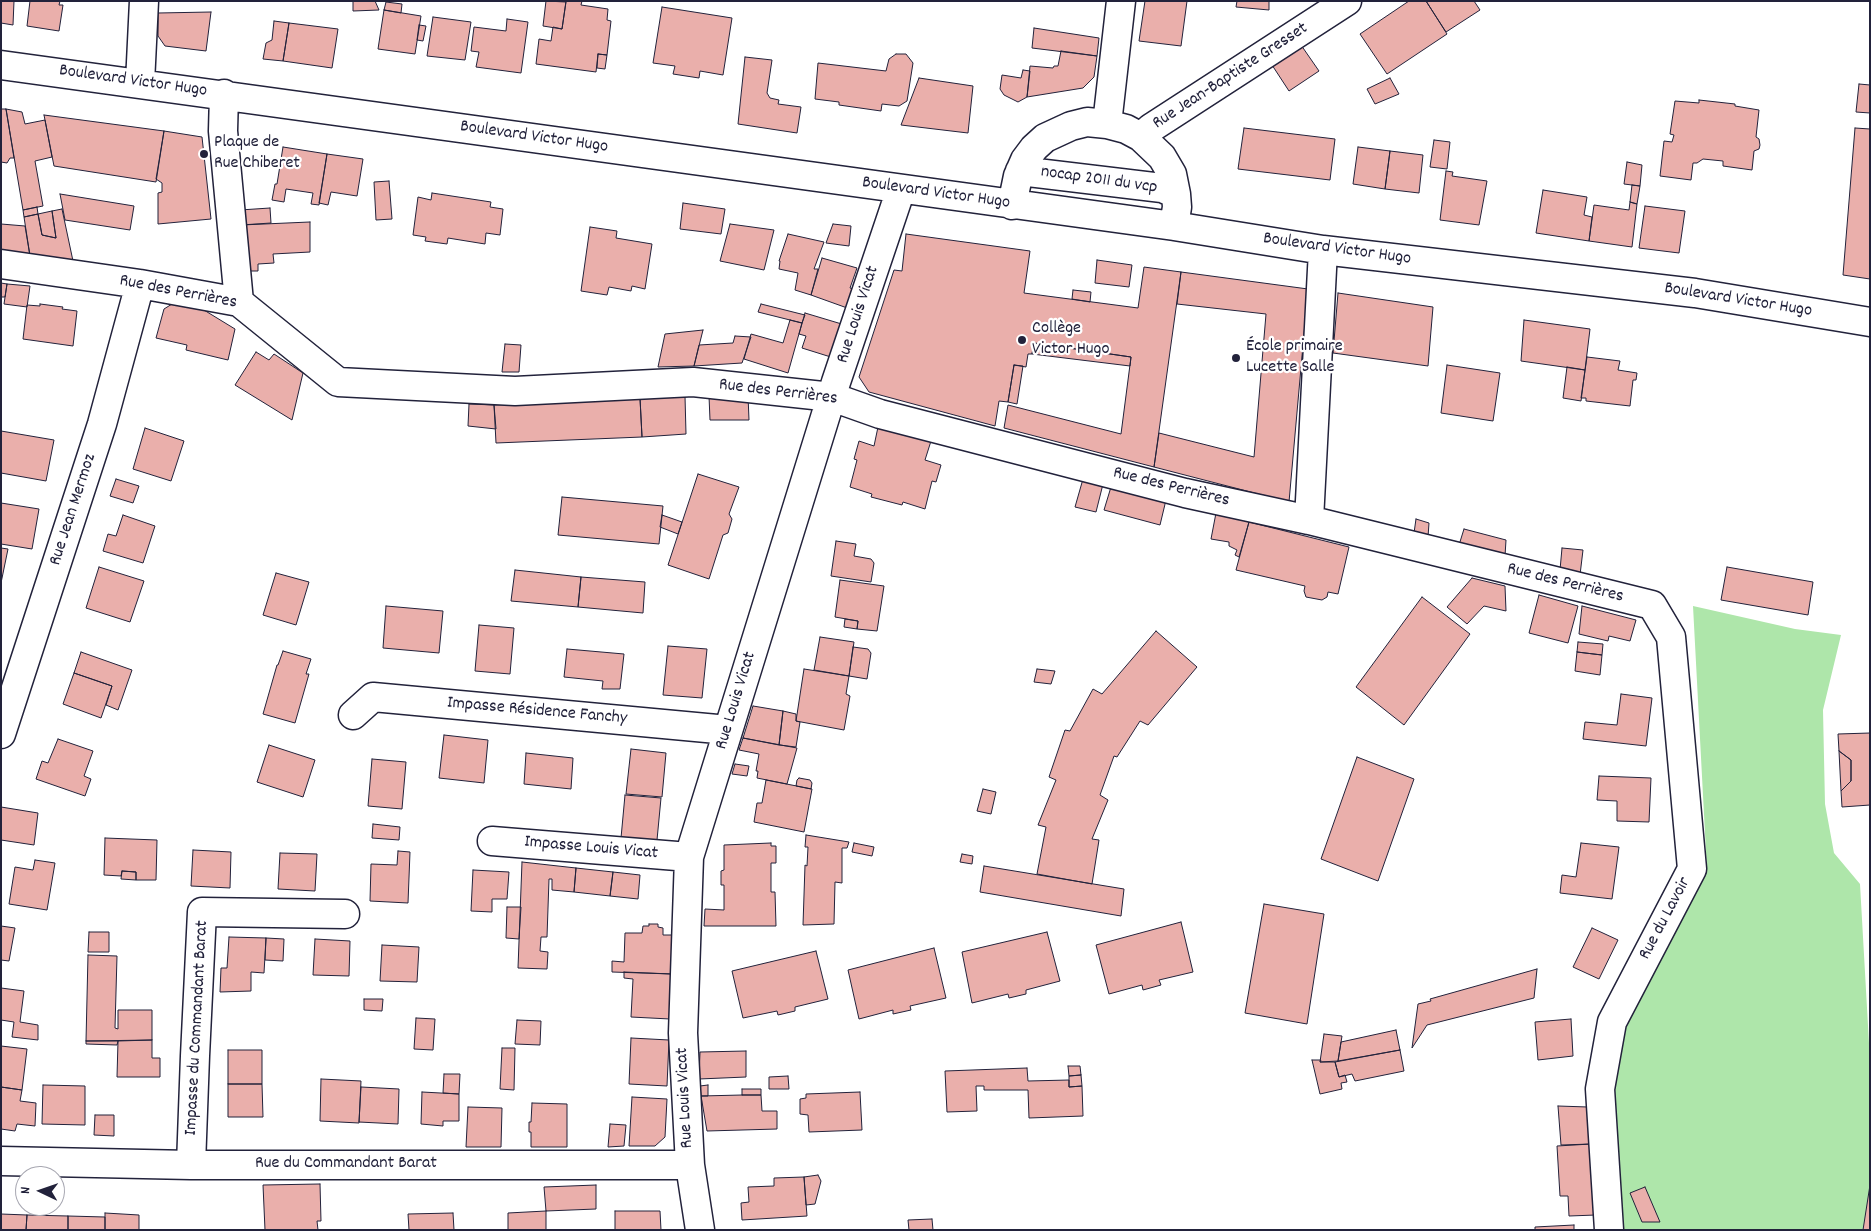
<!DOCTYPE html>
<html>
<head>
<meta charset="utf-8">
<style>
  body { margin:0 }
  #map { position:relative; width:1871px; height:1231px; overflow:hidden; background:#fff; font-family:Dekko,sans-serif }
  canvas { display:block }
  .frame { position:absolute; inset:0; border:2px solid #22223b; pointer-events:none }
  .north { position:absolute; left:15px; top:1166px; width:50px; height:50px; box-sizing:border-box; background:#fff; border:1px solid #a7a7b1; border-radius:50%; rotate:273deg; font-size:14px; font-weight:700; line-height:20px; text-align:center; color:#22223b }
  .north::after { content:''; display:block; margin:auto; width:18px; height:22px; background:#22223b; clip-path:polygon(50% 0,100% 100%,50% 72%,0 100%) }
</style>
</head>
<body>
<div id="map">
<canvas width="1871" height="1231"></canvas>
<div class="frame"></div>
<div class="north">N</div>
</div>
<script>
const context = document.querySelector('canvas').getContext('2d');
context.lineJoin = 'round';
function fillPath(path, color) { context.fillStyle = color; context.fill(path, 'evenodd'); }
const shape = rows => new Path2D(rows.map(r => 'M' + r).join(''));
function trace(path, color, width, dash) { context.strokeStyle = color; context.lineWidth = width; context.lineCap = dash ? 'butt' : 'round'; context.setLineDash(dash || []); context.stroke(path); }
function label(font, color, halo, rows, align = 'center') {
  context.font = font + ' Dekko,sans-serif'; context.lineWidth = 4.5; context.setLineDash([]); context.textBaseline = 'middle'; context.strokeStyle = halo; context.fillStyle = color; for (const [text, x, y, turn = 0] of rows) {
    context.save(); context.translate(x, y); context.rotate((+turn || 0) * Math.PI / 180); context.textAlign = isNaN(turn) ? turn : align; if (halo) context.strokeText(text, 0, 0); context.fillText(text, 0, 0); context.restore();
  }
}
fillPath(shape([
  [1693,606,1795,629,1841,635,1823,710,1825,804,1834,853,1860,884,1870,1061,1870,1230,1617,1230,1609,1085,1622,1026,1707,871]
]), '#aee6aa');
const building = shape([
  [1,1,14,1,13,25,1,23,1,1],
  [30,1,60,1,59,5,63,5,59,31,27,26,30,1],
  [353,1,375,1,379,10,353,11,353,1],
  [546,1,566,2,562,29,543,26,546,1],
  [582,1,581,5,608,9,607,20,611,21,607,55,598,54,596,72,536,64,539,39,551,41,553,27,562,29,566,1,582,1],
  [1145,1,1187,1,1181,46,1139,41,1145,1],
  [1237,1,1269,1,1269,10,1236,7,1237,1],
  [1409,1,1426,1,1447,34,1387,74,1360,34,1409,1],
  [1426,1,1474,1,1480,10,1446,32,1426,1],
  [386,2,402,4,401,13,384,10,386,2],
  [662,7,732,18,723,75,700,71,699,78,673,74,675,66,653,63,662,7],
  [384,10,421,16,415,54,378,49,384,10],
  [211,12,206,51,165,46,158,36,158,13,211,12],
  [433,17,471,22,465,60,427,56,433,17],
  [507,19,528,22,521,73,476,67,479,52,471,51,474,27,506,31,507,19],
  [274,21,289,23,283,61,263,59,266,43,272,40,274,21],
  [289,23,338,29,332,68,283,61,289,23],
  [419,25,426,26,423,41,417,40,419,25],
  [1034,28,1099,38,1097,56,1032,48,1034,28],
  [1301,45,1319,71,1289,91,1272,65,1301,45],
  [1061,51,1097,56,1094,77,1083,88,1027,97,1030,66,1053,68,1054,66,1058,66,1061,51],
  [598,54,607,55,605,69,597,68,598,54],
  [896,54,906,54,913,63,907,101,899,106,882,104,881,111,839,105,839,102,815,99,818,63,886,71,889,59,896,54],
  [745,57,772,60,767,93,770,98,779,100,778,104,801,107,797,133,738,124,745,57],
  [1023,70,1030,71,1027,97,1018,102,1004,95,1000,89,1002,75,1021,78,1023,70],
  [919,78,973,86,968,133,901,125,919,78],
  [1390,78,1399,94,1375,104,1367,89,1390,78],
  [1859,84,1870,85,1870,113,1856,112,1859,84],
  [1699,100,1735,104,1735,106,1759,110,1756,137,1759,139,1760,145,1759,149,1754,151,1752,170,1723,166,1723,161,1703,159,1697,163,1693,163,1691,180,1660,176,1664,141,1672,142,1674,135,1670,134,1675,101,1699,103,1699,100],
  [1,109,6,109,14,158,10,158,7,163,1,162,1,109],
  [6,109,22,112,25,124,45,120,52,157,35,161,43,206,23,210,6,109],
  [44,115,164,131,156,182,54,166,44,115],
  [1244,128,1335,139,1330,180,1238,169,1244,128],
  [1855,128,1870,129,1870,279,1843,275,1855,128],
  [164,131,202,137,211,219,158,224,158,193,162,192,162,183,156,179,164,131],
  [1434,140,1450,142,1447,169,1430,167,1434,140],
  [283,147,327,154,319,205,311,204,313,193,286,189,284,202,272,200,275,184,277,184,283,147],
  [1358,147,1390,151,1385,189,1353,184,1358,147],
  [1390,151,1423,155,1419,193,1385,189,1390,151],
  [327,154,363,159,357,196,331,192,328,205,319,203,327,154],
  [1627,162,1642,165,1640,186,1624,184,1627,162],
  [1446,171,1453,172,1452,176,1487,181,1479,225,1440,220,1446,171],
  [389,181,392,219,376,220,374,182,389,181],
  [1632,185,1640,186,1637,204,1630,202,1632,185],
  [1543,190,1587,197,1584,215,1592,217,1589,241,1536,233,1543,190],
  [432,193,491,202,490,207,503,209,500,235,486,233,485,244,448,238,447,244,425,241,426,237,413,235,418,197,431,200,432,193],
  [60,194,134,206,130,230,65,220,60,194],
  [1630,202,1637,204,1632,247,1589,241,1594,205,1629,210,1630,202],
  [683,203,725,209,721,234,680,229,683,203],
  [1645,206,1685,211,1679,253,1639,248,1645,206],
  [37,207,38,214,24,217,23,210,37,207],
  [270,208,271,223,241,225,240,210,270,208],
  [62,209,73,261,30,256,24,217,38,214,42,235,56,238,52,211,62,209],
  [52,211,56,238,42,235,38,214,52,211],
  [310,222,310,252,273,254,274,263,258,264,258,271,246,271,241,225,310,222],
  [1,224,25,226,30,256,1,252,1,224],
  [730,224,774,230,764,270,720,261,730,224],
  [833,224,851,226,849,246,826,243,833,224],
  [590,227,617,231,616,238,652,244,645,289,632,286,631,291,609,287,607,295,581,291,590,227],
  [788,234,824,242,814,269,818,269,811,295,795,290,798,273,779,269,780,261,779,261,788,234],
  [906,234,1030,251,1024,293,1138,308,1144,267,1181,272,1154,467,1004,428,1008,405,1121,434,1131,357,1034,343,1032,354,1028,354,1026,367,1014,365,1008,402,999,401,995,426,869,392,859,377,894,270,902,271,906,234],
  [822,258,857,268,850,288,856,290,850,309,811,295,822,258],
  [1097,260,1132,265,1129,287,1095,283,1097,260],
  [1181,272,1308,289,1289,502,1154,467,1159,433,1254,457,1266,314,1177,304,1181,272],
  [1,283,7,284,5,297,1,297,1,283],
  [7,284,30,286,27,307,4,304,7,284],
  [1073,290,1091,292,1090,302,1072,299,1073,290],
  [1338,293,1433,307,1428,366,1333,353,1338,293],
  [40,304,63,307,62,309,77,311,73,346,23,339,27,305,40,306,40,304],
  [172,304,199,307,235,329,228,360,186,350,187,345,156,338,164,309,172,304],
  [761,304,805,315,802,323,758,312,761,304],
  [805,313,845,325,834,358,802,348,806,336,799,334,805,313],
  [790,320,802,323,788,373,744,359,751,334,783,343,790,320],
  [1524,320,1590,329,1585,370,1521,361,1524,320],
  [703,330,694,366,658,367,665,334,703,330],
  [735,336,751,337,742,363,694,366,699,345,733,343,735,336],
  [1034,343,1131,357,1130,366,1032,354,1034,343],
  [505,344,521,345,519,372,502,372,505,344],
  [256,352,269,360,274,354,303,373,292,420,235,385,256,352],
  [1587,357,1620,361,1618,370,1637,373,1636,380,1633,380,1630,406,1586,401,1586,398,1581,398,1587,357],
  [1014,365,1023,366,1017,404,1008,402,1014,365],
  [1447,365,1500,373,1493,421,1441,413,1447,365],
  [1567,367,1585,370,1581,401,1563,398,1567,367],
  [748,395,749,420,710,420,709,396,748,395],
  [685,396,686,434,642,437,640,398,685,396],
  [640,398,642,437,496,443,494,405,640,398],
  [469,404,494,405,496,429,468,426,469,404],
  [878,427,931,441,925,460,941,465,936,482,932,481,925,509,903,502,902,505,871,497,872,494,850,487,857,460,854,459,859,441,874,446,878,427],
  [145,428,184,441,171,481,133,469,145,428],
  [1,431,54,440,46,481,1,473,1,431],
  [698,474,739,487,729,514,732,519,728,533,723,535,709,579,668,565,698,474],
  [116,479,139,486,133,503,110,496,116,479],
  [1083,479,1103,484,1096,512,1075,507,1083,479],
  [1111,487,1166,500,1160,525,1104,510,1111,487],
  [562,497,663,506,659,544,558,535,562,497],
  [1,503,39,509,32,549,1,544,1,503],
  [1216,513,1249,522,1239,557,1235,555,1237,550,1229,546,1229,542,1211,539,1216,513],
  [123,515,155,526,143,563,103,551,108,534,116,536,123,515],
  [662,515,682,522,678,534,660,527,662,515],
  [1416,519,1429,523,1428,537,1414,533,1416,519],
  [1249,522,1349,547,1338,594,1328,592,1327,597,1322,600,1306,597,1304,591,1305,586,1236,570,1249,522],
  [1464,529,1506,540,1505,556,1459,545,1464,529],
  [836,541,856,544,854,556,871,559,874,563,871,582,831,576,836,541],
  [1,548,8,549,1,583,1,548],
  [1562,548,1583,550,1580,575,1560,570,1562,548],
  [99,567,144,581,130,622,86,608,99,567],
  [1727,567,1813,582,1808,615,1721,600,1727,567],
  [515,570,581,577,578,607,511,601,515,570],
  [276,573,309,582,296,625,263,615,276,573],
  [581,577,645,582,643,613,578,607,581,577],
  [1472,578,1505,586,1506,611,1484,606,1467,624,1447,607,1472,578],
  [840,580,884,586,877,631,857,629,858,621,835,617,840,580],
  [1539,595,1578,606,1568,643,1529,633,1539,595],
  [1422,597,1470,634,1404,725,1356,687,1422,597],
  [386,606,443,611,439,653,383,648,386,606],
  [1582,606,1636,620,1630,641,1609,636,1608,641,1579,634,1582,606],
  [845,619,858,621,857,629,844,627,845,619],
  [479,625,514,628,510,674,475,671,479,625],
  [1156,631,1197,667,1148,725,1140,721,1117,757,1114,756,1100,795,1108,800,1092,839,1099,840,1092,884,1037,874,1046,827,1038,825,1056,780,1049,777,1065,730,1070,731,1093,689,1102,694,1156,631],
  [820,637,854,642,849,676,814,670,820,637],
  [1578,642,1603,644,1602,655,1577,652,1578,642],
  [668,646,707,649,702,698,663,695,668,646],
  [853,647,868,649,871,653,867,679,849,676,853,647],
  [567,649,624,654,620,689,602,689,603,681,564,677,567,649],
  [283,651,311,659,306,674,309,674,295,723,263,714,277,665,278,665,283,651],
  [81,652,132,670,118,710,106,705,112,686,74,673,81,652],
  [1577,652,1602,655,1600,675,1575,671,1577,652],
  [804,669,849,676,846,694,850,696,844,730,796,721,804,669],
  [1037,669,1055,671,1051,684,1034,682,1037,669],
  [74,673,112,686,101,718,63,704,74,673],
  [1621,694,1652,698,1646,746,1583,739,1585,722,1617,725,1621,694],
  [753,706,783,711,779,745,743,738,753,706],
  [783,711,796,714,796,721,800,722,796,747,779,745,783,711],
  [1870,733,1870,805,1842,807,1841,791,1851,781,1851,760,1839,751,1838,734,1870,733],
  [444,735,488,740,484,783,439,778,444,735],
  [743,738,797,748,787,784,757,778,758,771,756,771,759,754,739,750,743,738],
  [58,739,93,751,84,776,91,779,85,796,36,779,42,761,48,763,58,739],
  [269,745,315,760,303,797,257,782,269,745],
  [631,749,666,753,662,797,626,794,631,749],
  [1839,751,1851,760,1851,781,1841,791,1839,751],
  [526,753,573,758,571,789,524,784,526,753],
  [1357,757,1414,779,1378,881,1321,859,1357,757],
  [372,759,406,762,402,809,368,806,372,759],
  [735,764,749,766,747,776,732,774,735,764],
  [1599,776,1651,778,1649,822,1617,821,1617,801,1597,800,1599,776],
  [799,778,810,780,812,783,811,789,796,786,797,780,799,778],
  [766,780,812,789,804,832,754,822,757,803,762,803,766,780],
  [983,789,996,792,991,814,977,811,983,789],
  [625,795,661,798,657,840,621,838,625,795],
  [1,807,38,813,34,845,1,840,1,807],
  [373,824,400,827,399,840,372,838,373,824],
  [806,835,849,842,847,848,842,848,842,883,835,882,834,924,803,925,805,865,807,866,808,847,805,847,806,835],
  [105,838,157,840,156,880,136,880,136,872,122,871,121,876,104,875,105,838],
  [771,843,771,846,776,846,776,863,771,863,771,892,775,892,776,926,704,926,705,909,724,910,724,885,721,885,721,871,724,870,724,845,771,843],
  [854,843,874,847,872,856,852,852,854,843],
  [1581,843,1619,847,1612,899,1560,893,1562,875,1576,877,1581,843],
  [193,850,231,852,230,888,191,886,193,850],
  [398,851,410,852,408,903,370,901,371,864,397,865,398,851],
  [280,853,317,854,315,891,278,889,280,853],
  [962,854,973,856,972,864,960,862,962,854],
  [35,860,55,863,47,910,9,904,15,867,33,870,35,860],
  [522,862,576,868,574,892,552,890,552,879,549,879,547,937,541,937,540,951,548,952,547,969,518,968,522,862],
  [984,866,1124,889,1121,916,980,892,984,866],
  [576,868,613,872,610,896,574,892,576,868],
  [473,870,509,872,507,899,492,899,492,912,471,911,473,870],
  [122,871,136,872,136,880,121,879,122,871],
  [613,872,640,875,638,899,610,896,613,872],
  [1264,904,1324,914,1307,1024,1245,1013,1264,904],
  [507,907,521,907,519,939,506,938,507,907],
  [1181,922,1193,972,1159,980,1161,985,1143,990,1142,985,1109,994,1096,945,1181,922],
  [649,924,658,924,658,927,663,928,663,935,674,935,672,974,612,972,612,961,624,962,625,933,642,933,643,926,649,926,649,924],
  [1,926,15,928,9,961,1,960,1,926],
  [1592,928,1618,940,1599,979,1573,967,1592,928],
  [89,932,109,932,109,952,88,952,89,932],
  [1047,932,1060,981,1026,990,1026,994,1009,998,1008,994,972,1003,962,952,1047,932],
  [229,937,266,938,264,973,251,972,251,991,220,992,221,968,227,968,229,937],
  [266,938,284,939,283,961,265,960,266,938],
  [315,939,350,941,349,976,313,975,315,939],
  [382,945,419,947,417,982,380,981,382,945],
  [934,948,946,998,910,1006,911,1010,893,1014,893,1010,859,1019,848,970,934,948],
  [816,951,828,999,795,1007,795,1011,778,1015,777,1011,743,1018,732,971,816,951],
  [88,955,117,956,115,1028,118,1029,118,1010,152,1010,152,1040,86,1041,88,955],
  [1537,969,1534,998,1427,1025,1412,1048,1418,1004,1431,1001,1430,999,1537,969],
  [624,972,672,974,670,1019,631,1017,633,979,624,978,624,972],
  [1,988,24,991,20,1022,38,1025,38,1040,12,1037,14,1022,1,1020,1,988],
  [364,999,383,999,382,1011,364,1010,364,999],
  [416,1018,435,1019,433,1050,414,1049,416,1018],
  [1571,1019,1573,1056,1538,1060,1535,1022,1571,1019],
  [517,1020,541,1021,540,1045,515,1044,517,1020],
  [1396,1030,1400,1050,1338,1061,1341,1042,1396,1030],
  [1324,1034,1342,1036,1338,1061,1320,1062,1324,1034],
  [631,1038,669,1040,667,1086,629,1084,631,1038],
  [152,1040,152,1058,160,1058,160,1077,117,1077,118,1041,152,1040],
  [86,1041,118,1041,117,1045,86,1044,86,1041],
  [1,1046,27,1049,22,1090,1,1087,1,1046],
  [502,1048,515,1048,514,1090,500,1089,502,1048],
  [228,1050,262,1050,262,1084,228,1084,228,1050],
  [1400,1050,1404,1071,1355,1081,1352,1074,1339,1077,1335,1062,1400,1050],
  [746,1051,746,1077,699,1079,700,1052,746,1051],
  [1312,1060,1321,1060,1320,1062,1335,1062,1339,1077,1345,1075,1347,1082,1341,1083,1342,1089,1320,1094,1312,1060],
  [1068,1066,1080,1066,1081,1075,1069,1076,1068,1066],
  [1027,1068,1028,1081,1069,1080,1069,1087,1082,1086,1083,1116,1029,1118,1028,1090,984,1090,984,1086,976,1086,977,1111,947,1112,945,1071,1027,1068],
  [444,1074,460,1074,459,1094,443,1093,444,1074],
  [1081,1075,1082,1086,1069,1087,1069,1076,1081,1075],
  [788,1076,789,1089,769,1089,769,1077,788,1076],
  [321,1079,361,1081,359,1123,320,1121,321,1079],
  [228,1084,262,1084,263,1117,228,1117,228,1084],
  [43,1085,85,1086,85,1125,42,1124,43,1085],
  [708,1085,708,1096,701,1096,700,1086,708,1085],
  [1,1087,22,1090,20,1101,36,1103,35,1126,17,1124,15,1131,1,1129,1,1087],
  [361,1087,399,1089,398,1124,359,1122,361,1087],
  [742,1089,761,1089,761,1095,742,1095,742,1089],
  [422,1092,459,1094,459,1121,443,1121,443,1126,421,1124,422,1092],
  [860,1092,862,1130,809,1132,808,1115,800,1114,800,1099,806,1098,806,1094,860,1092],
  [742,1095,761,1095,762,1111,777,1111,777,1129,707,1131,701,1096,742,1095],
  [632,1097,667,1099,665,1137,655,1146,629,1146,632,1097],
  [532,1103,567,1104,567,1147,531,1147,531,1132,529,1132,529,1122,531,1122,532,1103],
  [1558,1106,1588,1107,1591,1144,1561,1145,1558,1106],
  [468,1107,502,1108,501,1147,466,1147,468,1107],
  [95,1115,114,1115,114,1136,94,1135,95,1115],
  [610,1124,626,1125,624,1146,608,1147,610,1124],
  [1591,1144,1596,1215,1569,1216,1568,1196,1560,1196,1557,1146,1591,1144],
  [818,1175,821,1181,815,1204,806,1205,804,1177,818,1175],
  [804,1177,807,1216,742,1220,741,1203,749,1202,748,1187,774,1186,774,1178,804,1177],
  [320,1184,321,1221,317,1221,318,1230,265,1230,263,1185,320,1184],
  [596,1185,596,1209,546,1211,544,1187,596,1185],
  [1870,1185,1870,1230,1863,1230,1870,1185],
  [1645,1187,1660,1222,1642,1222,1630,1193,1645,1187],
  [546,1211,546,1230,508,1230,508,1213,546,1211],
  [615,1211,660,1211,661,1230,615,1230,615,1211],
  [105,1213,139,1215,139,1230,105,1230,105,1213],
  [453,1213,454,1230,409,1230,408,1214,453,1213],
  [1,1214,27,1215,26,1230,1,1230,1,1214],
  [27,1215,68,1216,68,1230,26,1230,27,1215],
  [68,1216,105,1217,105,1230,68,1230,68,1216],
  [932,1219,933,1230,909,1230,908,1220,932,1219],
  [1574,1225,1574,1230,1535,1230,1535,1227,1574,1225]
]);
fillPath(building, '#eaafab');
trace(building, '#22223b', 1);
const minor = shape([
  [1,65,1174,226,1323,250,1695,293,1870,322],
  [140,83,144,1],
  [224,94,223,131,239,302],
  [1107,124,1121,1],
  [1141,137,1151,128,1347,1],
  [1020,171,1162,188,1176,194],
  [1012,205,1018,176,1025,160,1034,148,1045,138,1071,126,1087,122,1107,124,1126,129,1141,137,1162,157,1172,174,1176,194,1177,207,1174,226],
  [1,264,140,284,239,302,338,382,515,391,693,382,832,397,880,414,1185,493,1309,520,1652,605,1671,637,1692,869,1612,1022,1600,1089,1609,1230],
  [1309,520,1323,250],
  [353,715,373,697,728,730],
  [1,734,102,424,140,284],
  [492,841,689,857],
  [1,1161,191,1165,690,1165],
  [191,1165,195,1056,202,912,345,914],
  [700,1230,690,1165,683,1033,689,857,836,382,901,189]
]);
trace(minor, '#22223b', 31);
trace(minor, '#fff', 28);
for (const [x, y, r, color] of [
  [204,154,5,"#22223b"],
  [1022,340,5,"#22223b"],
  [1236,358,5,"#22223b"]
]) { const dot = new Path2D(); dot.arc(x, y, r, 0, 2 * Math.PI); context.fillStyle = color; context.fill(dot); trace(dot, '#fff', 2); }
label('18px', '#22223b', '#fff', [
  ["Rue Jean-Baptiste Gresset",1231,77,-33],
  ["Boulevard Victor Hugo",133,82,8],
  ["Boulevard Victor Hugo",534,138,8],
  ["nocap 2011 du vcp",1099,181,8],
  ["Boulevard Victor Hugo",936,194,8],
  ["Boulevard Victor Hugo",1337,250,8],
  ["Rue des Perrières",178,293,11],
  ["Boulevard Victor Hugo",1738,301,9],
  ["Rue Louis Vicat",859,315,-72],
  ["Rue des Perrières",778,393,7],
  ["Rue des Perrières",1171,488,14],
  ["Rue Jean Mermoz",74,510,-72],
  ["Rue des Perrières",1565,584,14],
  ["Rue Louis Vicat",737,701,-73],
  ["Impasse Résidence Fanchy",537,712,5],
  ["Impasse Louis Vicat",591,849,5],
  ["Rue du Lavoir",1666,919,-62],
  ["Impasse du Commandant Barat",198,1028,-87],
  ["Rue Louis Vicat",686,1098,-93],
  ["Rue du Commandant Barat",346,1165]
]);
label('18px', '#22223b', '#fff', [
  ["Plaque de",214,144],
  ["Rue Chiberet",214,165],
  ["Collège",1032,330],
  ["Victor Hugo",1032,351],
  ["École primaire",1246,348],
  ["Lucette Salle",1246,369]
], 'left');
</script>
</body>
</html>
